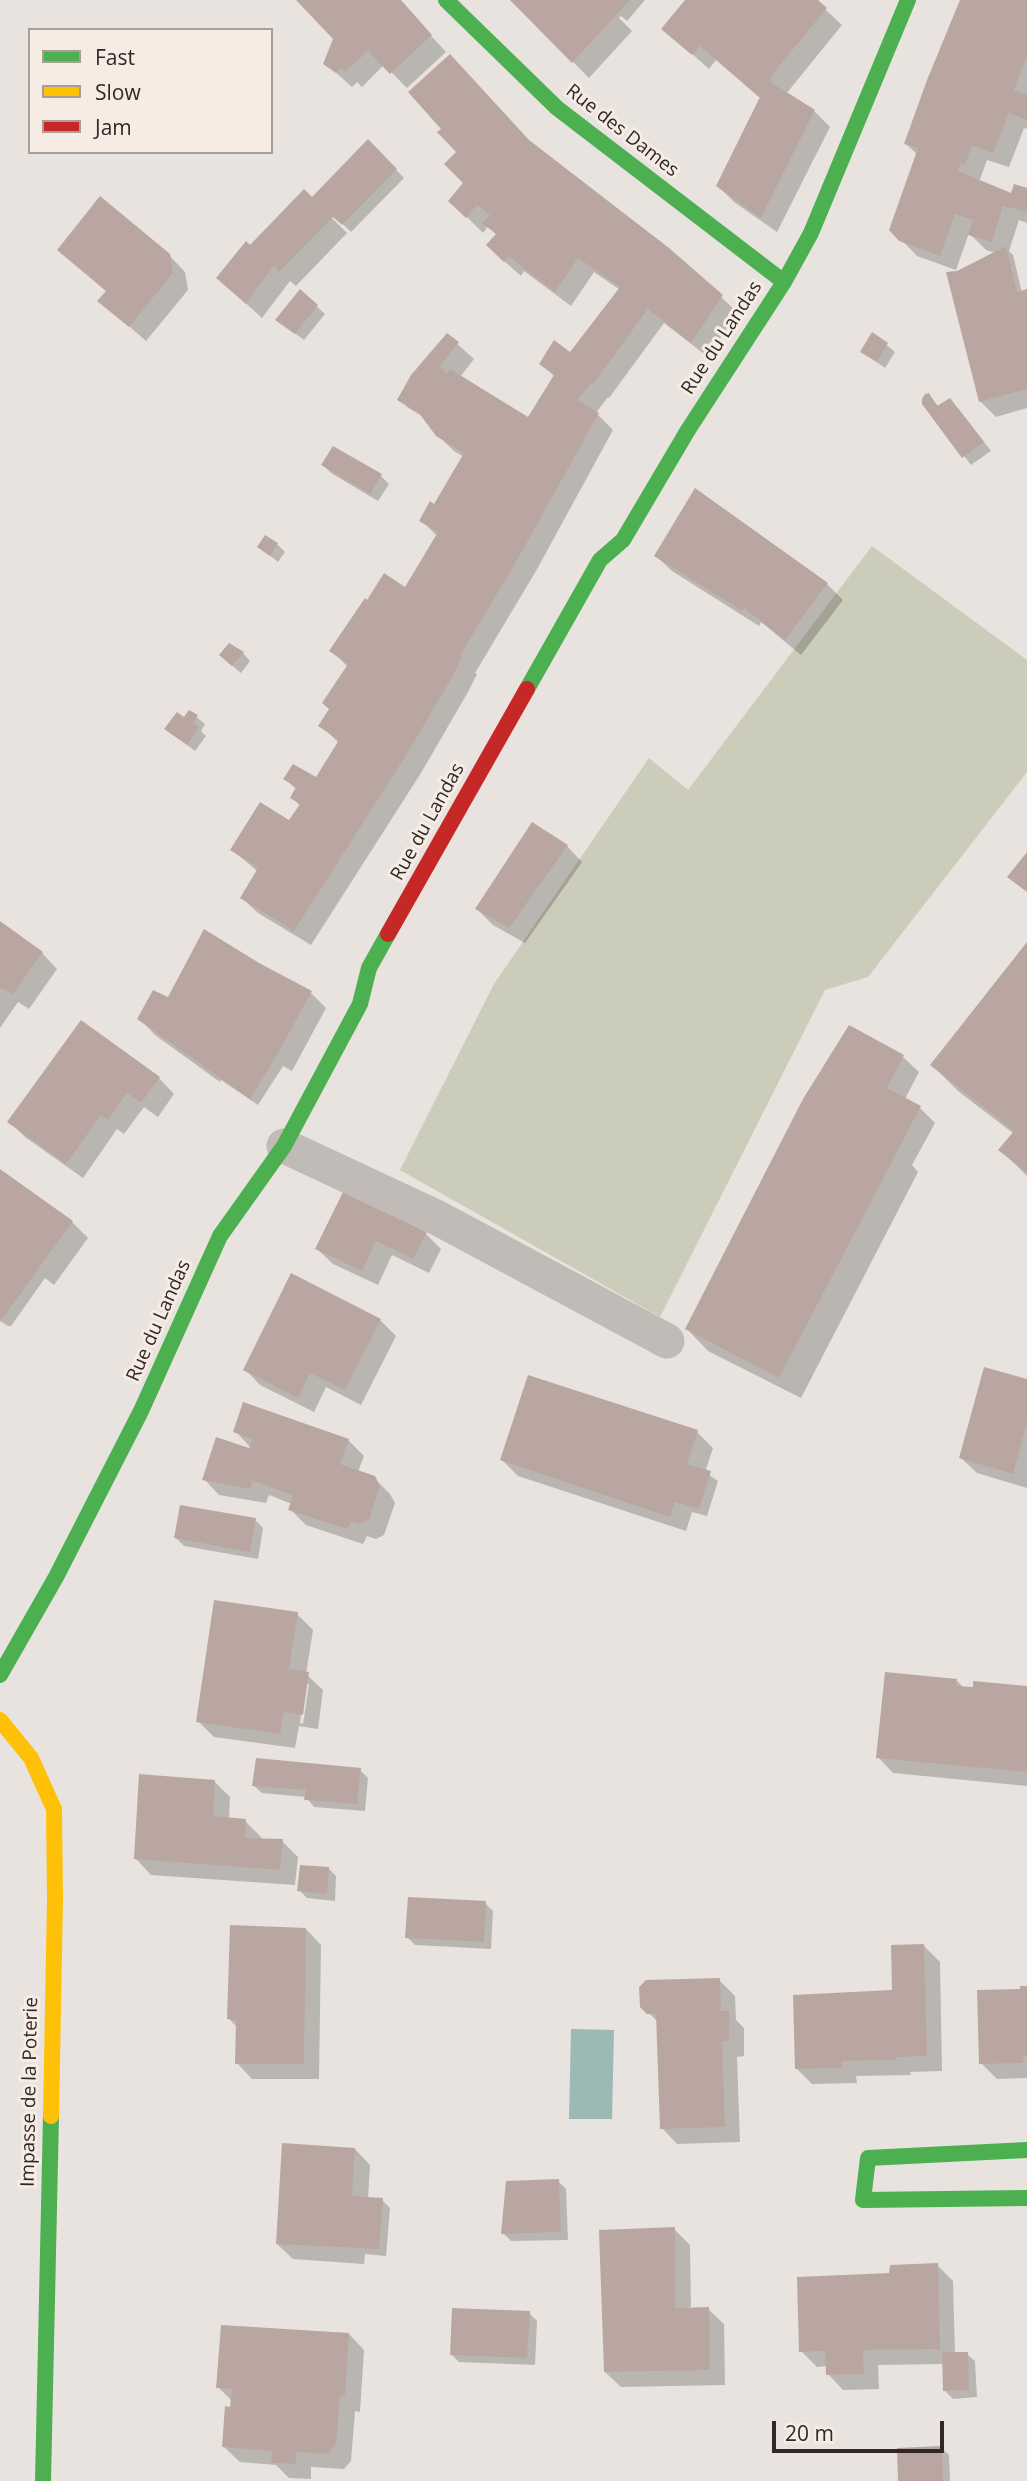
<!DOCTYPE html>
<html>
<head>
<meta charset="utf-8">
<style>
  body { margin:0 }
  #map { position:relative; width:1027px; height:2481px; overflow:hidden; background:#e8e3de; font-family:"Open Sans",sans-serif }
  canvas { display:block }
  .legend { position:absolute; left:28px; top:28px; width:245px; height:126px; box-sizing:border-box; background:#f6ece4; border:2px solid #a79e98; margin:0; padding:9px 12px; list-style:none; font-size:21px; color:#312826 }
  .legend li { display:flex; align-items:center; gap:14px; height:35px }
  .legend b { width:35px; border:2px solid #a79e98 }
  .scale { position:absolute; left:772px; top:2421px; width:172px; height:32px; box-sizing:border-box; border:4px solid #312826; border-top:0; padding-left:9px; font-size:21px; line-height:24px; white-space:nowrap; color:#312826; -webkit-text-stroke:5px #f6ece4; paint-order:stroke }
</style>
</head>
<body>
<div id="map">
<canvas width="1027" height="2481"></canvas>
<ul class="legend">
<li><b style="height:9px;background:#4caf50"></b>Fast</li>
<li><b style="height:9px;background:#ffc107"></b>Slow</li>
<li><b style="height:9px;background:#c62828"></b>Jam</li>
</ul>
<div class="scale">20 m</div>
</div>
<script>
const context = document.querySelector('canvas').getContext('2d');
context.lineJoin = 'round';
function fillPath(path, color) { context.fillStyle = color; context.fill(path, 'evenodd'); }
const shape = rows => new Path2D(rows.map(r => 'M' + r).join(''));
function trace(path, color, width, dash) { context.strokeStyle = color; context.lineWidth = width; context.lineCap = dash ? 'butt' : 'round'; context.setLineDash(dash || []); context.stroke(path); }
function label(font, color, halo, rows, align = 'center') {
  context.font = font + ' "Open Sans",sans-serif'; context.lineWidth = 6; context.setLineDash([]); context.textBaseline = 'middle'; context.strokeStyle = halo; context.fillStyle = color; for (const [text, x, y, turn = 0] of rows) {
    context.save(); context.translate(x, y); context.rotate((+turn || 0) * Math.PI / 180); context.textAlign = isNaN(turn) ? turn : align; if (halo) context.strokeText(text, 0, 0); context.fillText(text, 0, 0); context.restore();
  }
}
fillPath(shape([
  [872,546,1027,660,1027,772,868,977,825,990,660,1317,400,1170,494,984,649,758,688,790]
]), '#cbccb9');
fillPath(shape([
  [571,2029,614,2030,612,2119,569,2119]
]), '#9cb9b5');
fillPath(shape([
  [298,0,398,0,446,52,407,88,384,65,362,87,357,82,352,87,325,63,335,39],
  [512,0,645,0,627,21,621,16,619,18,632,31,589,78],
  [687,0,815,0,842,25,786,94,814,111,830,127,777,232,734,202,718,186,761,99,716,60,709,69,663,28],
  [962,0,1027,0,1027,129,1024,128,1009,167,987,160,979,182,1012,195,1027,189,1027,223,1019,220,1009,251,1013,255,1022,293,1027,292,1027,408,996,417,980,401,955,273,996,253,986,250,969,233,956,270,917,256,891,229,918,155,906,144],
  [368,141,404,178,351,232,329,211,327,213,347,233,296,286,290,281,262,318,218,278,250,248,324,211],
  [533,145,721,297,737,312,708,357,664,323,609,398,608,397,596,413,613,430,536,571,475,673,477,674,468,692,421,773,311,945,258,913,242,898,258,872,233,850,290,823,300,806,292,797,297,790,285,779,316,780,339,743,321,726,331,710,348,667,331,650,367,603,406,589,437,536,421,520,435,506,464,457,454,451,437,435,425,418,407,407,400,399,447,335,474,359,460,377,528,419,555,377,541,364,571,355,620,290,594,272,571,306,524,271,521,276,504,261,497,235,488,226,483,233,451,201],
  [59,250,169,255,185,272,188,290,146,341,100,301,107,292],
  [301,292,325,314,304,340,277,320],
  [873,334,895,352,885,368,862,352],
  [929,395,939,407,958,408,991,451,971,465,924,403],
  [323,465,381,476,389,484,378,501,331,473],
  [696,491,827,584,843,600,801,655,761,622,759,626,672,571,656,556],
  [277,544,285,552,278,562,260,547],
  [243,653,250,661,241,673,229,663],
  [190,712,205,724,201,731,206,736,195,751,166,729,185,720],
  [567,846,582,862,525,943,493,925,477,909],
  [0,924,42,953,57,969,29,1009,18,1002,0,1028],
  [1027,945,1027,1176,1001,1150,1014,1134,958,1091,932,1065],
  [258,965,311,993,326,1008,292,1071,283,1066,258,1105,221,1080,220,1082,155,1035,140,1019,169,999],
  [849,1027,903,1057,919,1072,905,1099,920,1108,935,1123,912,1165,918,1172,801,1398,708,1351,687,1329],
  [159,1078,174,1094,158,1117,144,1107,124,1134,117,1129,83,1178,25,1137,10,1122],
  [0,1171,72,1222,88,1238,54,1285,45,1278,11,1326,8,1326,0,1321],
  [426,1234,441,1249,429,1273,392,1255,378,1285,333,1264,317,1249],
  [380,1320,396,1336,361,1405,326,1387,314,1412,260,1385,245,1369],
  [1027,1381,1027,1488,977,1473,961,1458],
  [235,1431,348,1440,364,1456,358,1472,374,1478,390,1494,395,1503,384,1535,376,1539,367,1536,363,1544,306,1525,290,1509,292,1504,269,1495,266,1503,219,1495,204,1479,255,1452],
  [697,1432,713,1448,705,1472,718,1481,707,1516,692,1512,686,1531,518,1476,502,1460],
  [255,1520,263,1528,258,1559,184,1546,176,1538],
  [297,1614,313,1630,306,1674,323,1690,318,1729,299,1726,295,1748,214,1737,198,1721],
  [305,1684,309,1684,303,1724,300,1723],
  [956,1680,964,1688,1027,1687,1027,1786,893,1773,878,1757],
  [360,1770,368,1778,365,1811,314,1807,306,1797,262,1793,254,1786],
  [214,1781,230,1797,229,1819,245,1821,261,1837,261,1840,282,1841,298,1857,295,1885,151,1875,136,1859],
  [328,1868,336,1876,335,1901,307,1898,299,1890],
  [485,1903,493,1911,491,1949,415,1945,407,1937],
  [306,1929,321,1945,319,2079,252,2079,237,2063,237,2027,229,2019],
  [924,1946,940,1962,942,2071,910,2072,911,2075,856,2076,857,2083,812,2084,796,2068,894,1991],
  [719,1980,735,1996,736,2020,744,2028,744,2056,737,2057,740,2142,677,2144,662,2128,659,2023,642,2006],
  [1027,1988,1027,2078,997,2079,981,2063,1023,1991],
  [355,2149,370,2165,368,2199,382,2200,390,2208,386,2256,365,2254,364,2264,293,2259,277,2244],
  [558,2181,566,2189,568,2240,511,2241,503,2233],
  [674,2229,690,2245,691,2306,688,2309,708,2309,724,2324,725,2385,621,2387,605,2372],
  [937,2265,953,2281,955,2354,967,2354,975,2361,977,2397,953,2399,945,2391,944,2364,878,2365,879,2389,843,2390,828,2374,827,2366,817,2367,801,2351,891,2275],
  [529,2313,537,2321,535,2365,459,2362,451,2354],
  [349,2334,364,2350,360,2412,355,2411,351,2461,344,2469,311,2467,311,2479,289,2478,276,2465,240,2462,224,2447,232,2401,218,2387],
  [941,2447,949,2455,950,2481,900,2481]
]), '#0003');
fillPath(shape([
  [296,0,401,0,432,35,390,74,368,51,345,72,341,67,336,73,323,64,333,39],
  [510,0,630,0,572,63],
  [685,0,818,0,827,8,776,70,769,81,815,110,761,218,716,186,760,97,700,46,692,55,661,29],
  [960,0,1027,0,1027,56,1014,90,1027,95,1027,120,1009,113,993,153,972,145,965,165,960,164,958,171,1011,193,1014,184,1027,188,1027,212,1003,206,992,242,968,235,973,220,955,214,940,256,899,241,889,230,918,148,904,144,927,80],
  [450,54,529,140,669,248,723,295,691,343,648,309,593,384,591,383,578,400,599,413,520,555,460,656,462,657,453,676,405,757,294,931,240,898,258,868,230,850,260,802,289,820,300,804,290,798,296,787,283,779,293,764,316,777,339,740,318,726,329,709,322,703,348,664,329,651,365,598,367,600,384,573,405,587,438,532,419,521,430,501,434,504,464,453,436,436,419,413,397,400,411,375,447,333,459,342,439,367,447,373,450,369,528,417,554,375,539,364,554,340,570,352,620,287,578,258,555,292,508,256,504,262,486,245,496,234,482,223,490,215,477,205,466,218,448,201,463,183,444,164,456,152,437,132,441,129,408,92],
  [368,139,397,169,342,225,333,217,279,272,274,266,246,304,216,278,246,241,250,245,304,189,312,197],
  [100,196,170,254,173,273,129,327,97,301,106,291,57,250],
  [1006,246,1017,292,1027,289,1027,389,979,402,946,272,957,271],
  [300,289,318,305,295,334,275,320],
  [872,332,888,343,877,362,860,352],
  [929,393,937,406,950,398,984,442,962,458,922,404,922,399,925,394],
  [333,446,382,474,370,494,321,465],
  [695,488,828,583,785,640,744,608,742,611,654,556],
  [265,535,278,543,270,556,257,547],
  [229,643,244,652,232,666,219,655],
  [189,710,198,715,193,723,199,727,187,745,164,729,177,712,184,717],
  [532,822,568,845,509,928,475,909],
  [1027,852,1027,892,1007,877],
  [0,921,43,952,13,994,2,988,0,990],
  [204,929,259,963,312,991,276,1057,250,1099,137,1019,153,990,168,997],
  [1027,942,1027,1173,998,1150,1014,1131,930,1065],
  [81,1020,160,1077,141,1103,127,1093,108,1120,101,1115,66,1164,7,1122],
  [849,1025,904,1055,887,1088,921,1106,779,1378,685,1329,803,1099],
  [0,1169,73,1221,2,1319,0,1318],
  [343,1192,427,1232,413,1259,376,1241,362,1271,315,1249],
  [291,1273,381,1319,345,1390,310,1373,298,1398,243,1370],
  [984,1367,1027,1379,1027,1423,1013,1474,959,1458],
  [528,1375,698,1430,687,1464,711,1471,699,1509,675,1502,670,1517,500,1460],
  [243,1402,349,1439,340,1464,375,1476,380,1486,369,1520,360,1524,351,1522,347,1529,288,1510,293,1495,253,1481,250,1489,202,1480,216,1437,249,1448,253,1439,233,1432],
  [180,1505,256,1518,250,1552,174,1538],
  [214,1600,298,1612,289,1669,309,1672,303,1715,284,1712,280,1734,196,1722],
  [885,1672,957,1679,956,1686,973,1687,973,1681,1027,1686,1027,1772,876,1758],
  [256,1758,361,1768,357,1804,304,1800,306,1790,252,1786],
  [139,1774,215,1780,213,1816,246,1819,245,1838,283,1839,280,1870,134,1859],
  [300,1865,329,1867,327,1894,297,1891],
  [408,1897,486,1901,484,1942,405,1938],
  [230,1925,306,1928,304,2064,235,2064,236,2020,227,2019],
  [924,1944,927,2056,896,2057,896,2060,841,2061,842,2068,795,2069,793,1995,892,1990,891,1945],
  [720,1978,721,2011,729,2011,729,2041,722,2042,725,2127,660,2129,656,2014,647,2014,640,2007,639,1987,646,1980],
  [1020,1986,1027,1986,1027,2056,1023,2056,1024,2063,979,2064,977,1990,1020,1989],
  [282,2143,355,2148,352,2196,383,2198,379,2249,276,2244],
  [559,2179,561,2232,501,2234,506,2181],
  [675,2227,675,2308,709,2307,710,2370,604,2372,599,2230],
  [938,2263,940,2349,863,2350,864,2374,826,2375,825,2351,799,2352,797,2277,889,2273,890,2265],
  [452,2308,530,2311,527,2358,450,2355],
  [221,2325,349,2333,345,2397,340,2396,336,2445,327,2454,296,2452,296,2464,271,2463,272,2451,222,2447,225,2406,230,2407,232,2389,216,2388],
  [942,2352,968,2352,969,2390,943,2391],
  [942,2446,943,2481,898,2481,897,2448]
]), '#baa6a1');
trace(shape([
  [284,1146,434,1216,667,1341]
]), '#c1bbb7', 35);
trace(shape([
  [446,0,557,108,784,282],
  [527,689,600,560,623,540,688,430,784,282,811,233,908,0],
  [0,1675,56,1577,141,1411,220,1236,284,1146,360,1004,369,968,388,934],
  [1027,2150,868,2158,863,2200,1027,2198],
  [43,2481,51,2116]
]), '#4caf50', 16);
trace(shape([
  [0,1720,31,1758,54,1809,55,1899,51,2116]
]), '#ffc107', 16);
trace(shape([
  [388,934,527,689]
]), '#c62828', 16);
label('19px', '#312826', '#f6ece4', [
  ["Rue des Dames",622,131,38],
  ["Rue du Landas",722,338,-57],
  ["Rue du Landas",428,822,-61],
  ["Rue du Landas",159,1321,-66],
  ["Impasse de la Poterie",30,2092,-89]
]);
</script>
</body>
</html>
